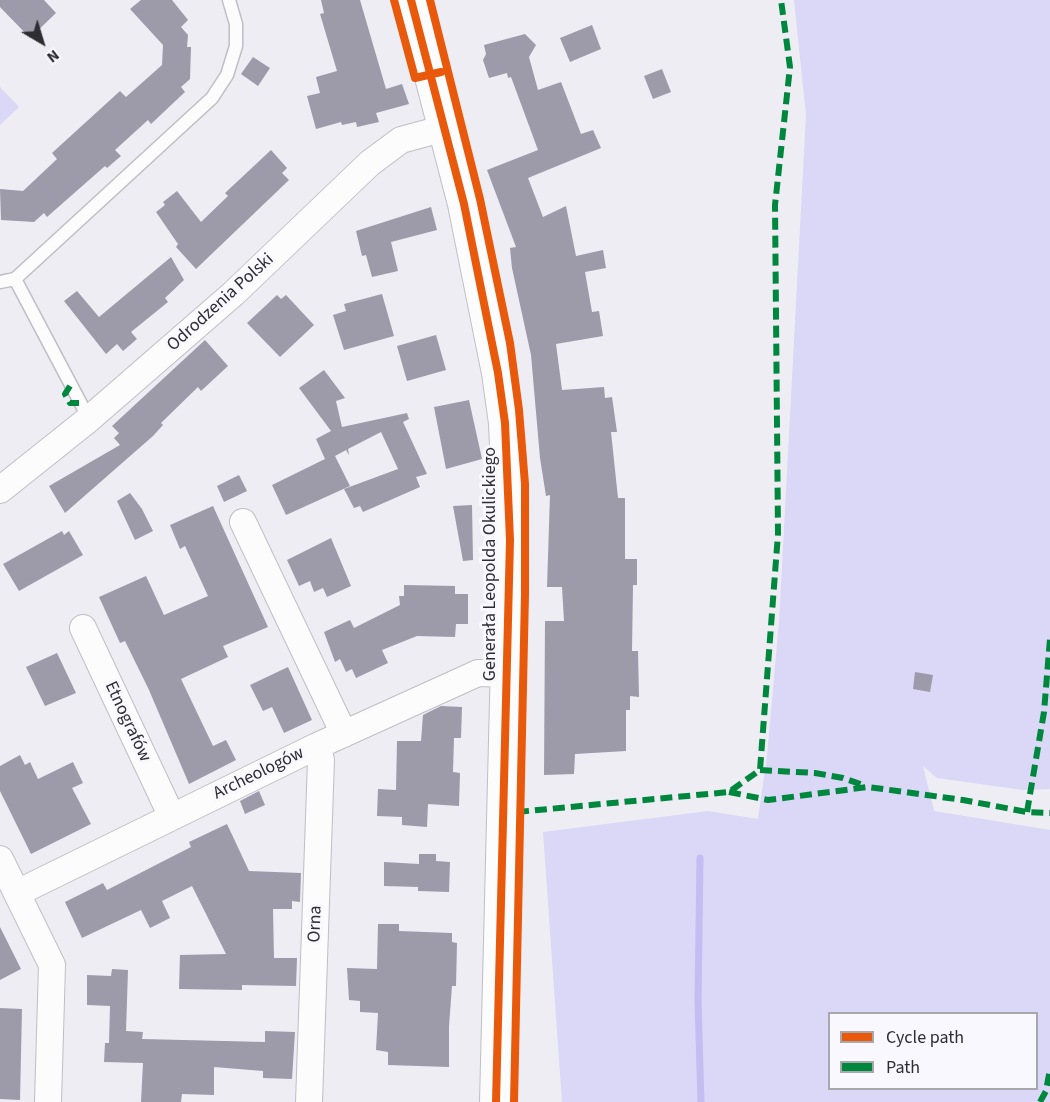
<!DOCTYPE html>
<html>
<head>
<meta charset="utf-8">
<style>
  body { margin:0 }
  #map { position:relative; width:1050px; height:1102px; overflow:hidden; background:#eeedf4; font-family:"Source Sans 3",sans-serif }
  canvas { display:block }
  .legend { position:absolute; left:828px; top:1012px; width:210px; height:78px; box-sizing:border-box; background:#f8f8fe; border:2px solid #a7a7ac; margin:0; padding:8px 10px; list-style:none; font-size:18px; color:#2e2d32 }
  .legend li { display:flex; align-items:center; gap:12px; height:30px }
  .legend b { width:30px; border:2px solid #a7a7ac }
  .north { position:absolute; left:12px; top:12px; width:60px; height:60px; -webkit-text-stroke:4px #f8f8fe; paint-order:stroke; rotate:142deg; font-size:16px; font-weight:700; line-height:24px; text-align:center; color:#2e2d32 }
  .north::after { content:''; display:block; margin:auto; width:21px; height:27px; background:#2e2d32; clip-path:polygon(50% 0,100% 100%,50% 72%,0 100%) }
</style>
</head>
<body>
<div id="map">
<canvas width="1050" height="1102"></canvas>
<ul class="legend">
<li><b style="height:8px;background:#e8590c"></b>Cycle path</li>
<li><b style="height:8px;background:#00873e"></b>Path</li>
</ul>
<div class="north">N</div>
</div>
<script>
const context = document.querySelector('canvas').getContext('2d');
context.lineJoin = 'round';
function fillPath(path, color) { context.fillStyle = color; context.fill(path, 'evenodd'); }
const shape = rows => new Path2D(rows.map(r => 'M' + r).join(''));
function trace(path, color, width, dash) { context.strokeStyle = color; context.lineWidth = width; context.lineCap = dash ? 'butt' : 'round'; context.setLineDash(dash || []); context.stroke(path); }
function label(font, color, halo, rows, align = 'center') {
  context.font = font + ' "Source Sans 3",sans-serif'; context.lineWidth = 6; context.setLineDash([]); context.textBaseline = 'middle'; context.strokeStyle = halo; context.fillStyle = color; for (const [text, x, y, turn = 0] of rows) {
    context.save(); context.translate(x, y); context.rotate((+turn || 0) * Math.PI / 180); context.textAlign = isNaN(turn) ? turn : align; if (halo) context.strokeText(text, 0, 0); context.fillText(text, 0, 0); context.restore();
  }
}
fillPath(shape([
  [794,0,1050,0,1050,789,1023,790,937,778,923,766,934,811,1050,830,1050,1102,562,1102,543,832,708,811,758,819,767,756,779,622,806,115],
  [830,1014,1036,1014,1036,1088,830,1088],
  [0,87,19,107,0,125]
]), '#dad7f7');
trace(shape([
  [700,858,698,1001,701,1102]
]), '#c3bdf2', 7);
fillPath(shape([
  [0,0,44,0,56,13,30,38,0,7],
  [141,0,172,0,188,20,181,27,188,35,187,47,191,47,190,79,181,87,185,92,151,124,148,120,115,150,121,156,107,168,105,166,47,217,44,213,34,222,1,220,0,189,23,191,57,159,52,153,120,91,126,97,162,65,163,45,130,9],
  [321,0,360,0,386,89,402,84,409,104,376,113,379,122,357,127,356,122,342,125,341,122,316,129,307,96,320,93,316,77,337,71,320,14,324,13],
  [592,25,601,49,570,62,560,38],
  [525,34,536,45,529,57,538,90,561,82,581,134,593,130,601,148,528,178,543,217,566,206,576,256,603,250,606,268,585,272,592,312,599,311,603,336,556,344,562,390,604,387,605,398,612,397,617,432,611,432,618,498,625,498,625,559,637,559,637,585,633,585,632,651,638,651,639,697,630,696,630,710,626,710,626,751,575,754,574,774,544,775,545,621,564,621,562,587,547,587,550,495,546,496,540,458,531,355,512,268,510,248,516,247,487,170,538,150,511,77,508,78,507,73,489,78,483,60,486,54,484,45],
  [253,57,270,68,258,86,241,74],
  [662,69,671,92,653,99,644,76],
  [271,150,287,168,282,173,289,180,196,269,176,247,178,244,156,212,165,205,163,202,177,191,201,222,228,196,225,193],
  [431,207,437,230,391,242,398,271,372,277,366,255,362,256,356,231],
  [171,257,184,280,165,298,168,302,131,332,137,339,123,351,117,344,106,354,64,301,77,291,99,317],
  [382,294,394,336,344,350,333,315,346,311,344,304],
  [277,295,281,299,286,295,314,325,280,357,247,323],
  [436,335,446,370,407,381,397,346],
  [205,340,228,366,201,391,198,387,161,423,163,425,153,436,65,513,49,486,120,445,114,438,119,433,112,426],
  [324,370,345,398,336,401,342,427,407,413,409,419,403,422,427,474,416,477,420,487,363,512,360,506,354,508,344,489,398,469,381,432,348,449,349,455,346,450,335,456,350,486,286,515,272,485,325,459,316,439,331,431,299,388],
  [469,400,482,459,446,469,434,407],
  [239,475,247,491,224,502,217,486],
  [130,493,142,509,153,531,135,540,117,501],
  [472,505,473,560,463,561,453,506],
  [213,506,268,627,223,646,228,657,181,679,213,746,226,740,236,760,189,784,149,690,125,641,120,643,99,597,146,576,164,615,208,596,185,546,180,549,170,525],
  [62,531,64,535,69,531,83,555,19,591,3,564],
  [331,538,351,586,327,597,323,588,314,592,310,581,299,586,287,560],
  [404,585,455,586,455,594,468,594,468,624,456,624,455,637,417,636,382,650,388,663,356,678,352,669,346,672,340,659,335,662,324,632,350,620,354,628,400,605,399,596,404,596],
  [57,653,76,693,45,706,26,667],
  [288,667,312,720,284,733,272,707,263,711,250,685],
  [915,672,933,675,930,692,913,689],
  [441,706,462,707,461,738,454,738,453,772,460,773,459,806,428,804,427,827,402,825,402,817,377,816,378,789,396,790,397,741,421,741,423,715],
  [20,755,25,765,30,762,38,779,73,762,83,783,72,788,91,824,31,854,0,791,0,766],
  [259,791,265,805,245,814,240,801],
  [227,824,249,871,301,873,300,902,292,901,292,909,273,909,274,958,297,958,296,986,242,985,242,990,179,989,180,955,226,954,192,886,162,901,170,918,150,928,141,910,82,938,65,902,103,883,107,890,191,847,189,842],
  [419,854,436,854,436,861,450,862,449,892,418,891,418,887,384,886,384,862,419,864],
  [378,924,399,924,399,931,452,933,452,942,457,943,456,986,452,986,449,1026,449,1067,388,1065,388,1052,376,1050,378,1013,360,1012,360,1001,349,1000,347,968,377,969],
  [0,927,21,969,0,980],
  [112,969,128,970,126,1031,143,1032,142,1039,265,1042,265,1031,295,1032,292,1079,263,1078,263,1071,214,1067,214,1095,182,1094,181,1102,141,1102,143,1063,104,1062,105,1043,109,1043,110,1006,87,1005,87,975,111,976],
  [0,1008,22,1009,20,1100,0,1099]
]), '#9d9aaa');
const service = shape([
  [0,282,15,279],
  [89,419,15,279,212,98,227,75,236,46,236,24,229,0]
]);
const minor = shape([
  [0,490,89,419,234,293,370,163,401,140,445,128],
  [243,522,344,734],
  [83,628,172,817],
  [0,859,52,965,48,1102],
  [17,893,317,746,478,673,507,674],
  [309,1102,321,760,317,746]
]);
const tertiary = shape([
  [411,0,464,204,498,373,505,423,510,540,496,1102]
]);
trace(service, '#bfbec4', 15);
trace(minor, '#bfbec4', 28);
trace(tertiary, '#bfbec4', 34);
trace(service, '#fcfcfd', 12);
trace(minor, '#fcfcfd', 26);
trace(tertiary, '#fcfcfd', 32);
trace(shape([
  [70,386,65,394,70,403,79,403],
  [760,770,815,773,843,778,866,786],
  [729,792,768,800,868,787,963,800,1027,812,1050,813],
  [517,812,729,792,760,770,778,534,775,205,790,67,781,0],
  [1027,812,1044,712,1050,639],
  [1040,1102,1046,1091,1050,1069]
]), '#00873e', 6, [12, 6]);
trace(shape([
  [394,0,415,78,441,72],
  [411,0,464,204,498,373,505,423,510,540,496,1102],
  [430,0,480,199,510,343,519,410,525,484,525,594,514,1102]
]), '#e8590c', 8);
label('18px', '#2e2d32', '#f8f8fe', [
  ["Odrodzenia Polski",221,303,-42],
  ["Generała Leopolda Okulickiego",491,564,-90],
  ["Etnografów",127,722,65],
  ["Archeologów",259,774,-26],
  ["Orna",316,924,-88]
]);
</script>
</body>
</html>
